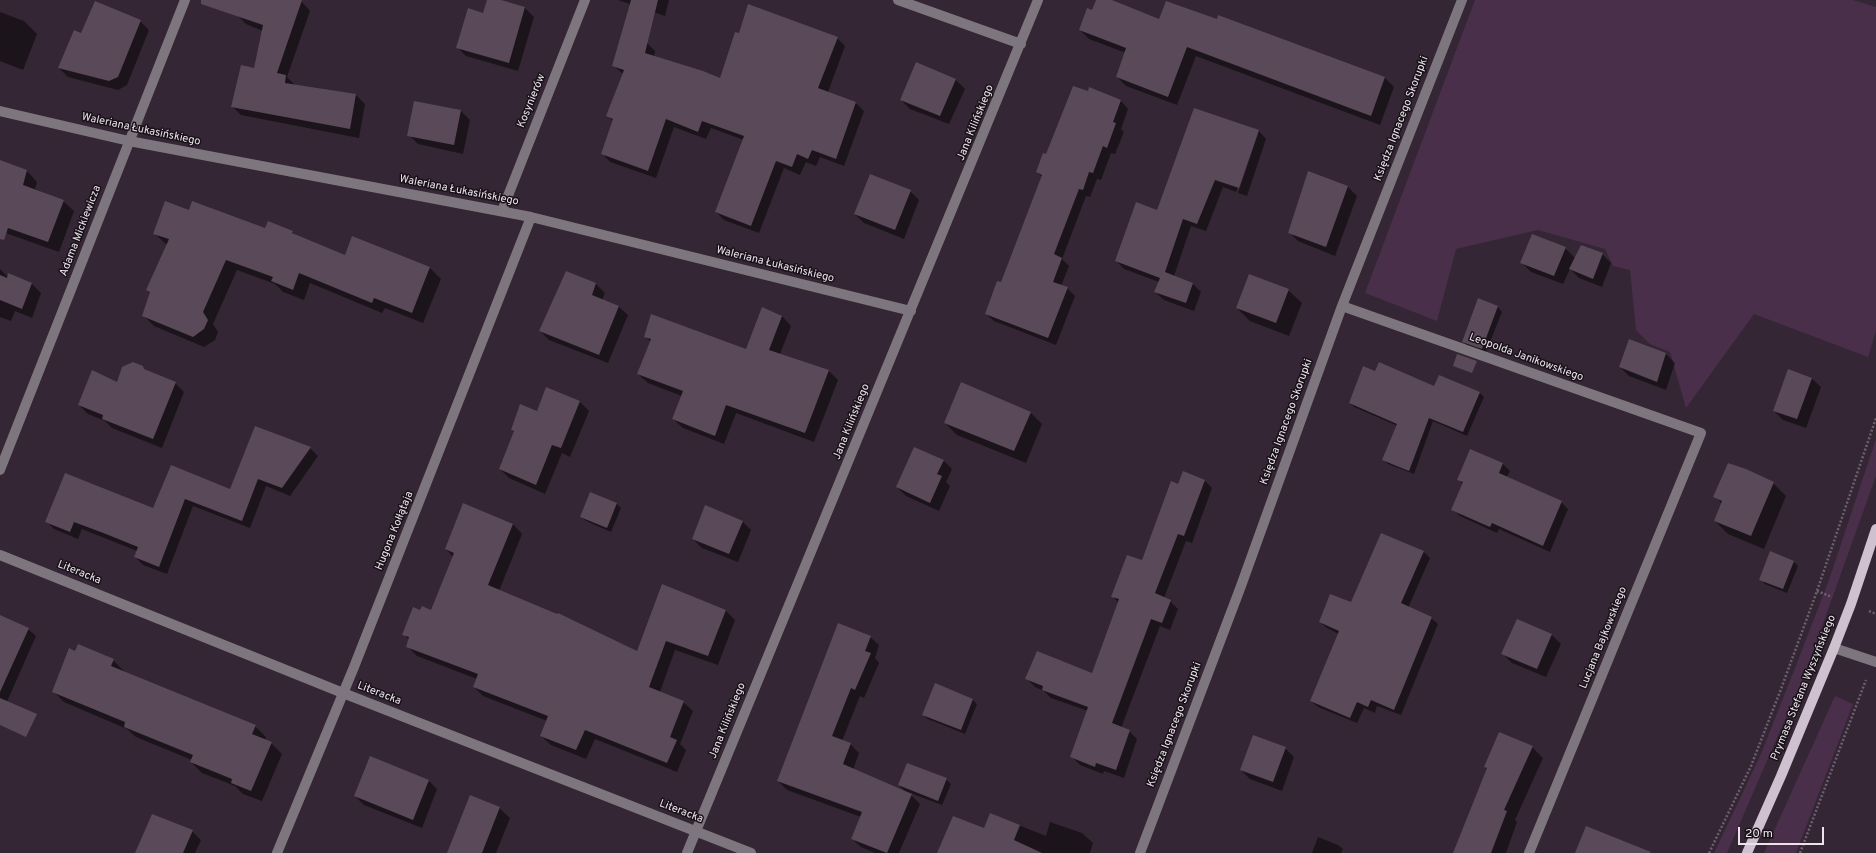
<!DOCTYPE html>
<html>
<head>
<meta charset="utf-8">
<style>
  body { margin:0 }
  #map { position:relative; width:1876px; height:853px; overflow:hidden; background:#342634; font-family:Overpass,sans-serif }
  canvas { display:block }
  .scale { position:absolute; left:1738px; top:827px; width:86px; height:18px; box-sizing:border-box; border:2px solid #ece3ec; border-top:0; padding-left:5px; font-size:12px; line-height:14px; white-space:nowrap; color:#ece3ec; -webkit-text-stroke:3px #181218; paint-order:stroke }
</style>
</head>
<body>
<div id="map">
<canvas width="1876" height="853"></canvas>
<div class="scale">20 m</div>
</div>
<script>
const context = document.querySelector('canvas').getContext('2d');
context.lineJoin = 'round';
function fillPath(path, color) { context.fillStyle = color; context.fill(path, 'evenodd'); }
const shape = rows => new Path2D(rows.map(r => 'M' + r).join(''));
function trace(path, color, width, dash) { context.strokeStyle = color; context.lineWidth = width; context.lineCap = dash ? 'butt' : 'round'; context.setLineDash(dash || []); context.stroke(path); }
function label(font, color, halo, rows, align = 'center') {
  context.font = font + ' Overpass,sans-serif'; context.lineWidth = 3; context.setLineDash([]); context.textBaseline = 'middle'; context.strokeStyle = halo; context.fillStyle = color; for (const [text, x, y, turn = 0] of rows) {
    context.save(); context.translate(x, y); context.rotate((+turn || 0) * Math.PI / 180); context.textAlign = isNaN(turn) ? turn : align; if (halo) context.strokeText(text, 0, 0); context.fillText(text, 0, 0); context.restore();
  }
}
fillPath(shape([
  [1475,0,1853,0,1876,7,1876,331,1868,357,1754,314,1686,408,1670,352,1650,344,1636,330,1630,270,1613,266,1605,249,1538,230,1456,249,1437,321,1365,293],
  [1876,439,1876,476,1806,671,1727,853,1714,853,1761,754,1795,668,1829,580],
  [1835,696,1853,704,1796,853,1764,853]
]), '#4a2f4b');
fillPath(shape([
  [242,0,297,0,301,1,310,11,287,77,295,85,356,95,365,104,359,138,241,115,232,106,255,69,263,31,246,24,237,15],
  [488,0,497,0,525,8,534,17,518,71,466,56,457,47,484,14],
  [618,0,669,0,665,16],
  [1097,0,1109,0,1159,20,1385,78,1394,87,1380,125,1196,56,1177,105,1126,86,1117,77,1126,53,1089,39,1080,30,1093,11],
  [0,12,24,21,37,34,23,70,0,61],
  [140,21,149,30,127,85,118,90,68,77,59,68,81,34],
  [837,38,845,46,828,92,856,103,864,111,844,166,820,157,816,166,806,162,800,175,784,168,759,233,724,220,716,212,744,140,711,128,706,139,674,127,656,178,610,162,602,153,613,121,608,116,623,74,613,65,647,43,655,51,654,57,721,80],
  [956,80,965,89,949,124,910,109,901,100],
  [1090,88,1121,101,1128,109,1121,129,1124,132,1115,154,1111,153,1101,180,1097,179,1090,197,1086,196,1062,259,1069,266,1061,286,1067,288,1075,296,1056,345,994,321,986,314,1001,283,1042,177,1037,172],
  [415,102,461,111,470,120,463,154,418,144,409,135],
  [1258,130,1266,139,1247,196,1238,193,1258,134,1256,134,1236,192,1223,187,1206,231,1191,226,1174,276,1193,284,1201,292,1194,311,1164,300,1155,292,1159,282,1124,269,1116,261,1158,212],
  [4,163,27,171,37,182,35,189,63,201,74,211,59,252,0,231,0,173],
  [1308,172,1348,187,1357,196,1335,256,1298,241,1289,232],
  [910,191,919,200,904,239,864,223,855,214],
  [190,211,266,229,292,232,296,236,345,256,353,237,430,268,441,279,423,323,385,308,382,313,310,283,304,300,283,292,275,284,237,270,213,324,218,332,215,340,204,347,154,326,143,315,151,294,147,290,167,245,154,233],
  [1565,248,1575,258,1602,254,1611,263,1602,287,1579,278,1570,269,1563,284,1531,272,1522,263],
  [0,269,8,277,31,283,41,293,32,318,15,311,11,321,0,317],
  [566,272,596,284,605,293,602,300,618,306,628,315,608,363,549,340,540,331],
  [1288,290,1302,303,1289,336,1250,321,1237,308],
  [1479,300,1498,307,1502,312,1486,352,1467,346,1463,341],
  [782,316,791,326,780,354,829,371,838,380,814,442,736,413,724,444,683,428,673,419,682,396,648,383,638,374,651,342,645,336,746,350],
  [1629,340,1666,354,1675,363,1666,390,1629,376,1620,367],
  [142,367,146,371,175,383,184,392,162,448,112,428,105,421,88,414,79,405],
  [1375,373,1435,388,1479,392,1484,397,1467,436,1433,421,1414,474,1388,464,1384,460,1398,426,1354,407,1350,403],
  [1811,378,1821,387,1806,428,1783,420,1774,411],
  [546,389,580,402,589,411,570,457,562,453,545,494,509,478,500,469,515,433,512,430,537,412],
  [1030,412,1042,424,1026,463,957,435,945,423],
  [310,448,318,456,290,496,266,486,250,528,193,506,167,574,143,565,135,557,137,551,82,529,78,539,54,529,46,521,154,509,171,466,231,490],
  [1470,450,1503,464,1510,471,1506,478,1561,502,1568,509,1550,552,1499,529,1497,533,1460,516,1453,510,1463,484,1458,479],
  [943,460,952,469,946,482,950,486,939,511,906,496,897,487],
  [1204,480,1212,488,1192,543,1186,541,1164,598,1170,601,1178,609,1170,630,1160,626,1121,728,1129,731,1137,739,1124,778,1104,771,1103,774,1080,765,1072,757,1088,711,1051,698,1044,691,1035,687,1027,679,1093,674,1118,602,1112,596,1143,561,1179,485],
  [1773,483,1786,496,1764,549,1728,534,1715,521,1722,504,1715,496],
  [616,503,621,508,611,532,586,521,581,517],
  [742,521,751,530,738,562,702,548,693,539],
  [513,524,522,534,499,591,638,652,725,610,735,620,718,665,675,650,660,692,683,702,693,711,680,744,686,750,677,772,595,739,586,759,551,745,541,736,547,721,483,696,474,687,477,679,417,656,407,646,409,640,404,634,421,612,432,611,453,557,446,549],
  [1423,551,1430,558,1408,608,1431,618,1438,624,1401,715,1377,706,1375,713,1364,708,1357,723,1318,707,1311,701,1339,634,1327,628,1320,622,1352,604],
  [1771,553,1794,562,1798,566,1787,593,1765,584,1760,579],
  [0,616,28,629,36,636,6,704,0,702],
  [1517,620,1552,635,1561,644,1546,677,1512,663,1503,654],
  [870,637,879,645,875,658,879,663,864,698,860,696,842,741,850,744,859,753,853,770,911,795,920,804,899,853,875,853,861,847,852,839,861,817,787,790,778,781],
  [76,653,113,660,124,671,124,673,255,726,266,737,265,741,271,743,282,754,262,801,243,794,235,786,202,773,191,762,192,760,136,737,127,729,64,702,53,691],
  [973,700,977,704,965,734,928,719,923,715],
  [1532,747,1543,758,1515,820,1517,822,1506,853,1454,853,1487,769,1485,767],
  [1285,748,1294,757,1282,791,1250,779,1241,770],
  [946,779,951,784,942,805,905,791,899,785],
  [428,780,437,789,422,828,364,805,355,796],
  [499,808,510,818,496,853,448,853],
  [991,814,1046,836,1050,822,1082,833,1093,843,1090,853,938,853,984,830],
  [192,831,201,840,195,853,137,853],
  [1318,837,1338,845,1343,849,1341,853,1312,853]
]), '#0007');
fillPath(shape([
  [201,0,302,0,277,73,286,75,285,83,356,94,350,129,231,107,241,65,254,68,263,25,201,4],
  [487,0,501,0,525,7,509,63,456,48,468,8,483,13],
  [631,0,658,0,645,53,703,71,720,78,735,32,739,33,748,4,838,37,818,88,856,102,836,159,812,150,808,159,797,154,792,167,776,161,751,226,715,212,744,136,702,121,698,132,666,119,648,171,601,154,613,119,606,116,624,70,612,66],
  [1096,0,1112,0,1159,19,1166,1,1217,19,1218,15,1385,77,1371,116,1187,47,1168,97,1116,77,1126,48,1079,30,1087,8,1092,10],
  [95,1,141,20,118,77,109,81,58,68,74,30,81,33],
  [916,62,956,79,940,116,900,100],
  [1073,86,1088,91,1089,87,1121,100,1113,122,1116,123,1107,148,1103,146,1093,173,1089,172,1083,190,1079,189,1054,254,1062,258,1053,282,1068,287,1048,338,985,314,997,281,1001,282,1042,175,1036,172,1043,153,1046,154],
  [414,101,461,110,454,145,407,136],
  [1194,108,1259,130,1239,188,1215,180,1197,224,1183,219,1165,272,1193,283,1186,303,1154,292,1160,278,1115,261,1136,202,1157,210],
  [0,160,27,170,23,185,64,200,48,242,8,228,4,240,0,239],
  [1308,171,1348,186,1326,247,1288,233],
  [870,174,911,190,895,230,854,214],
  [165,201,189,210,192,201,265,228,268,221,293,231,292,233,345,255,352,236,430,267,412,313,374,298,372,303,299,273,293,290,271,281,273,277,226,260,203,312,208,320,204,329,193,337,142,316,150,292,146,290,169,239,153,234],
  [1532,234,1566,247,1554,276,1520,263],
  [1581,245,1603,253,1593,279,1569,269],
  [566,271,596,283,592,295,619,306,599,355,539,331],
  [8,273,32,283,22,309,0,300,0,275,7,278],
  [1249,274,1289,289,1276,323,1236,308],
  [1478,298,1498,306,1482,349,1462,342],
  [762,307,782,316,769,350,829,370,805,433,726,405,715,436,672,419,683,391,637,374,651,339,644,337,651,314,746,349],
  [1629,339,1666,353,1657,382,1619,367],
  [1457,354,1477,361,1472,373,1453,366],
  [133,362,143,366,144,369,176,382,153,439,102,419,103,415,78,405,92,370,117,382,122,367],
  [1379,362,1434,386,1439,375,1480,392,1463,432,1429,418,1409,471,1382,460,1397,424,1349,403,1363,366,1375,371],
  [1788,369,1812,378,1797,419,1773,411],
  [961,382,1031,412,1014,451,944,423],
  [546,387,580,401,561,448,552,445,536,485,499,469,514,431,511,430,520,404,537,411],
  [255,426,311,447,282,488,258,479,242,521,185,499,159,567,134,557,138,547,106,534,74,522,70,532,45,522,65,473,153,508,171,465,230,489],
  [914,447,944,460,937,474,942,476,930,503,896,487],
  [1470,449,1503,463,1499,473,1562,501,1543,546,1492,523,1490,527,1451,510,1463,482,1457,480],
  [1728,463,1746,469,1774,482,1751,536,1714,521,1722,501,1713,497],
  [1183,471,1205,480,1184,536,1178,534,1155,593,1171,600,1162,623,1151,619,1112,723,1130,730,1116,770,1096,763,1095,767,1070,757,1088,707,1042,690,1043,686,1025,679,1037,651,1092,673,1119,599,1111,597,1127,555,1142,560,1171,481,1178,484],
  [590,492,617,503,607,528,580,517],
  [463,503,513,524,488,585,557,614,558,613,637,651,662,584,726,610,708,656,666,641,649,687,684,701,670,737,677,740,667,763,585,730,576,750,540,736,548,716,473,687,478,674,406,647,409,637,402,635,413,607,420,610,422,606,431,610,454,553,445,549],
  [705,505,743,521,729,554,692,539],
  [1381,533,1424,551,1401,603,1432,617,1394,710,1371,700,1368,707,1357,702,1350,718,1310,701,1339,631,1319,622,1330,594,1351,602],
  [1770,551,1794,561,1783,589,1759,580],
  [0,615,29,628,0,692],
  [1517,619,1552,634,1537,669,1501,654],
  [838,623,871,636,865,651,871,653,855,690,851,688,832,736,851,743,843,764,912,794,887,853,851,839,862,812,777,781],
  [78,644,114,659,111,666,256,725,252,734,272,742,251,791,231,783,232,779,190,762,193,755,124,727,125,722,52,692,69,648,75,651],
  [935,683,973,699,961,730,922,715],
  [0,698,37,714,26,737,0,725],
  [1499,732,1533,746,1504,810,1507,811,1491,853,1453,853,1487,768,1484,767],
  [1253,735,1286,747,1273,782,1240,770],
  [370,756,429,780,413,820,354,796],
  [907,763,947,778,938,801,898,785],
  [470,795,500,807,482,853,447,853],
  [990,813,1020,825,1014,840,1042,853,937,853,953,816,984,828],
  [152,814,193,830,183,853,135,853],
  [1586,826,1651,852,1650,853,1575,853]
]), '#594959');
trace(shape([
  [1817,591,1832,597],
  [1869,611,1876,614],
  [1709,853,1751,766,1781,689,1817,591,1876,418],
  [1800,853,1866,680]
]), '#6e616e', 2.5, [2, 2]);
trace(shape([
  [898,0,1021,44],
  [0,111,129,141,531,217,911,311],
  [502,211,585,0],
  [1342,306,1701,433,1529,853],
  [0,470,185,0],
  [0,555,343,693,751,853],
  [1834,648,1876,662],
  [277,853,354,667,531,217],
  [687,853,1038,0],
  [1140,853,1241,586,1342,306,1462,0]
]), '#7e767e', 10);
trace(shape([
  [1747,853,1781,776,1834,648,1851,604,1876,529]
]), '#d0c1d1', 10);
label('11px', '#ece3ec', '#181218', [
  ["Kosynierów",532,101,-68],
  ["Księdza Ignacego Skorupki",1402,119,-69],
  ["Jana Kilińskiego",976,123,-68],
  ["Waleriana Łukasińskiego",141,130,12],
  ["Waleriana Łukasińskiego",459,191,11],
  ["Adama Mickiewicza",81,231,-69],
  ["Waleriana Łukasińskiego",775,265,14],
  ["Leopolda Janikowskiego",1526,358,20],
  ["Jana Kilińskiego",852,422,-68],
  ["Księdza Ignacego Skorupki",1287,422,-70],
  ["Hugona Kołłątaja",395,531,-68],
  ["Literacka",79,573,22],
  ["Lucjana Bajkowskiego",1604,638,-68],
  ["Prymasa Stefana Wyszyńskiego",1804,688,-68],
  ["Literacka",379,694,21],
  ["Jana Kilińskiego",728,721,-68],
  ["Księdza Ignacego Skorupki",1175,725,-69],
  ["Literacka",681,812,21]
]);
</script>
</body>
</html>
